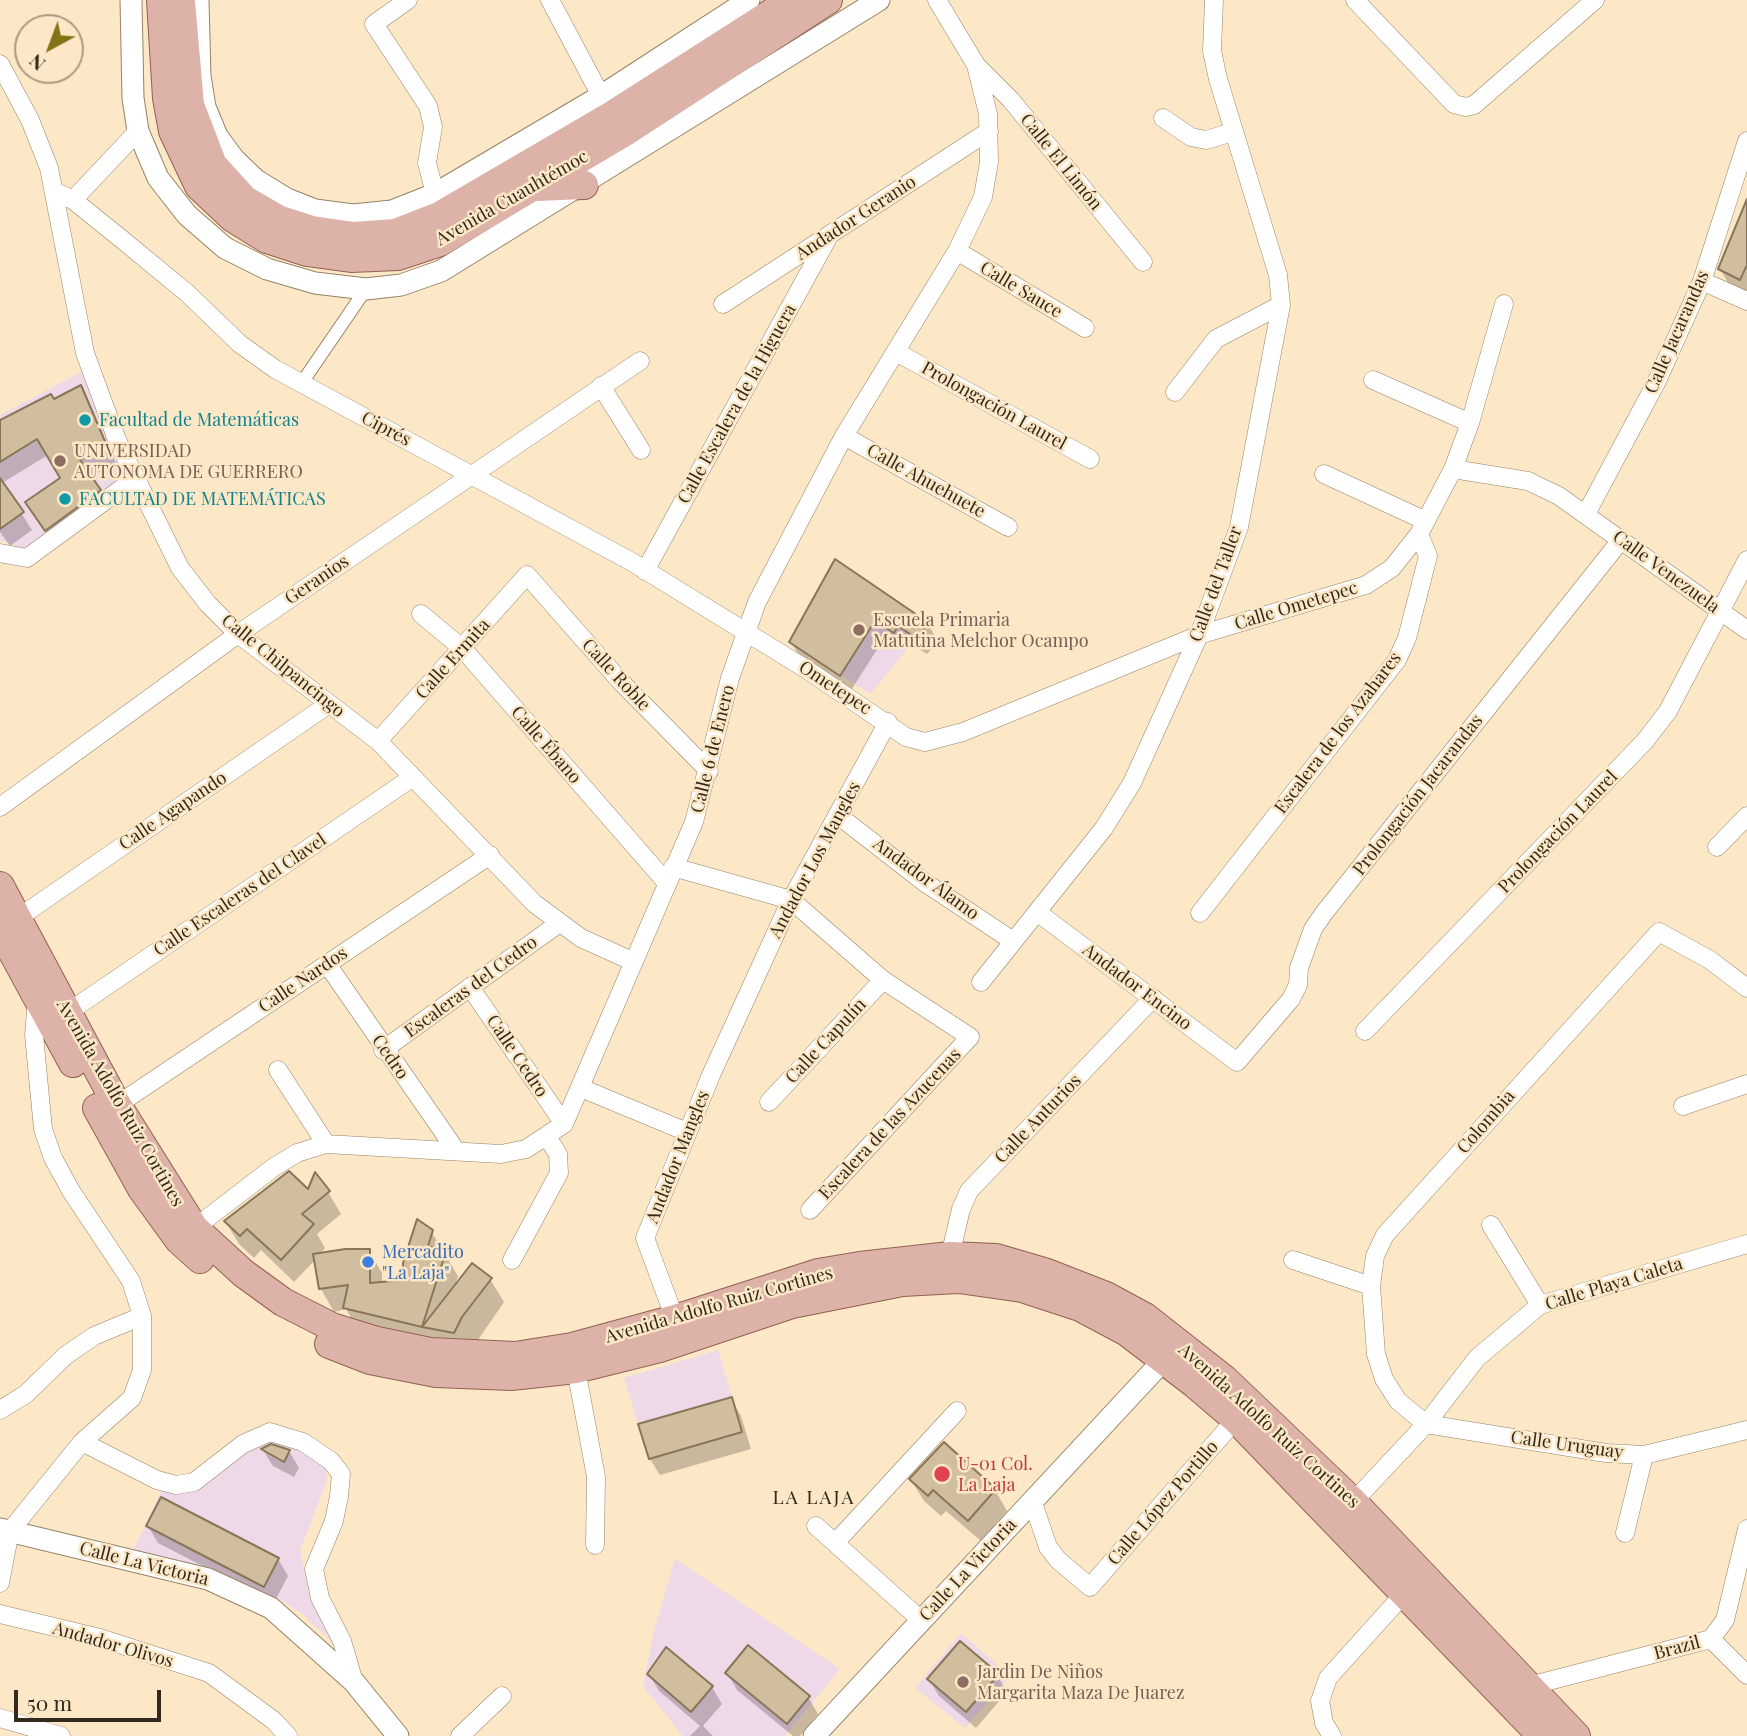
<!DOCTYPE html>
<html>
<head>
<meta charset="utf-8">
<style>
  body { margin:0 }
  #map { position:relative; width:1747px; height:1736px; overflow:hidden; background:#fce7c6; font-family:"Playfair Display",serif }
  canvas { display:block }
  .north { position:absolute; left:14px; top:14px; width:70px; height:70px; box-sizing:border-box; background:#fce7c6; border:2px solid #ab9b82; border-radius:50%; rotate:221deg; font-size:19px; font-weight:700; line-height:28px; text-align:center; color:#312a1d }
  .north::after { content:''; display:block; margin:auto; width:24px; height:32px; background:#827416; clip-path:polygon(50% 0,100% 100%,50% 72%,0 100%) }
  .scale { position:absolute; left:14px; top:1690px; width:147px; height:32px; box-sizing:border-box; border:4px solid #312a1d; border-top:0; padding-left:9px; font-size:21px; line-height:24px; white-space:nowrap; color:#312a1d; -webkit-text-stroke:5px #fce7c6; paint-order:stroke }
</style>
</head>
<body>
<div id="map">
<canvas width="1747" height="1736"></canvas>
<div class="north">N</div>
<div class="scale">50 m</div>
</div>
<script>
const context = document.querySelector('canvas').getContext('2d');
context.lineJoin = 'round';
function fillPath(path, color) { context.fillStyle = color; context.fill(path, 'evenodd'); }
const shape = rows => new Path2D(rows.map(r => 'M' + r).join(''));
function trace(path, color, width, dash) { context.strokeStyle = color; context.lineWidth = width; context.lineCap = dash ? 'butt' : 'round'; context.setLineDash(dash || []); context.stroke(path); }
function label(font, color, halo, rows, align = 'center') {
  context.font = font + ' "Playfair Display",serif'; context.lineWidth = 5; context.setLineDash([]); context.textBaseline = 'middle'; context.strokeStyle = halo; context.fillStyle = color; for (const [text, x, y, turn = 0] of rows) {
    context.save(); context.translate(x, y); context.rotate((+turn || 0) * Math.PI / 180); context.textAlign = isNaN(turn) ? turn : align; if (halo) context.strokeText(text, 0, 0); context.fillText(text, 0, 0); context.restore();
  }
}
fillPath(shape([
  [85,370,127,480,30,551,0,540,0,415],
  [835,559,929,623,870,694,789,642],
  [718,1350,742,1432,649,1459,624,1378],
  [269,1434,302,1446,325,1468,327,1480,300,1551,310,1599,339,1648,300,1612,279,1599,212,1568,133,1551,163,1487,174,1489],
  [675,1559,840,1669,785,1736,683,1736,643,1686,654,1631],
  [961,1633,1010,1676,965,1728,915,1688]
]), '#eed9e8');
fillPath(shape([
  [1747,218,1747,294,1730,286,1720,269],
  [80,387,116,463,90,477,109,508,56,547,27,503,62,478,48,455,2,483,32,530,10,546,0,532,0,422],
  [836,562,928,624,938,641,927,654,908,642,904,649,885,637,850,692,801,659,791,642],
  [309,1192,328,1192,341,1214,317,1234,325,1248,319,1255,369,1251,382,1273,382,1284,405,1282,431,1231,458,1276,454,1288,490,1279,504,1302,467,1356,358,1330,346,1309,334,1312,321,1289,316,1259,294,1282,261,1250,254,1258,239,1244,226,1222],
  [731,1399,741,1416,751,1449,660,1475,650,1459,640,1426],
  [263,1450,289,1451,299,1468,294,1477,273,1466],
  [911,1480,995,1490,1007,1511,981,1541,946,1511,941,1516,924,1501],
  [148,1526,278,1559,288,1576,274,1603,158,1543],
  [649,1674,712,1687,722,1704,703,1726,713,1736,690,1736,700,1726,659,1691],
  [728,1674,808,1697,818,1714,800,1736,793,1736,737,1690],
  [997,1675,1007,1692,976,1728,939,1696,929,1679]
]), '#0003');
const building = shape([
  [1747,199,1747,265,1740,280,1718,269,1747,199],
  [81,385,107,446,80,460,101,490,45,531,25,502,60,478,37,439,0,462,0,420,51,394,54,399,81,385],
  [0,478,24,512,0,529,0,478],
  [835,559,929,623,916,638,898,626,894,633,875,621,840,676,789,642,835,559],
  [289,1171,308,1189,315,1172,330,1191,302,1214,314,1224,281,1260,247,1229,240,1236,224,1221,289,1171],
  [417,1219,433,1230,428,1246,446,1251,422,1327,343,1308,348,1285,319,1289,313,1254,345,1249,370,1249,370,1283,403,1280,403,1263,417,1219],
  [472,1263,492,1278,462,1317,454,1333,422,1327,472,1263],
  [732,1397,742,1432,649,1459,638,1424,732,1397],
  [944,1442,996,1489,968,1521,933,1490,928,1496,909,1479,944,1442],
  [271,1444,290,1450,284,1462,261,1449,271,1444],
  [161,1497,279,1558,264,1587,146,1526,161,1497],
  [960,1641,999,1674,966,1712,927,1679,960,1641],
  [748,1645,810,1696,787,1724,725,1673,748,1645],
  [666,1647,713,1686,691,1712,647,1674,666,1647]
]);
fillPath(building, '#d1be9e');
trace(building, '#897658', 2);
const pedestrian = shape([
  [301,384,366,289]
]);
const minor = shape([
  [408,0,374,24,428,106,433,127,427,163,435,194],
  [550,0,601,96],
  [1355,0,1454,104,1466,107,1474,105,1595,0],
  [0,64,30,120,49,168,85,353,117,440,180,568,208,604,238,634,378,741,535,904,581,938,632,961],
  [976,65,1011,100,1143,262],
  [1163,118,1191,137,1206,140,1233,132],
  [54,191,73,200,119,237,187,293,240,344,275,369,632,562,806,669,906,737,925,742,963,732,1199,635,1366,585,1392,568,1419,534,1453,469,1470,423,1504,304],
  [73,200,138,131],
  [957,251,1085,328],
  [1702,281,1747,301],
  [723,304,989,131],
  [898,353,1090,459],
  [1373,380,1470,423],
  [601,386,641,450],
  [1175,392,1216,339,1281,305],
  [844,436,1008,527],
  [1453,469,1528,481,1559,496,1747,630],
  [1324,474,1426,521],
  [1586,514,1656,383,1702,281,1747,141],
  [0,553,27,558,136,478],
  [645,571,829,236],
  [421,614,463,649,666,882],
  [378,741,527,575,621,682,709,771],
  [0,807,238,634,640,361],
  [839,816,924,882,1013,941],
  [1717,847,1747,816],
  [673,867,791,900,883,980,970,1037,810,1210],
  [1037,912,1237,1062,1291,999,1298,985,1299,968,1313,929,1324,913,1621,540],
  [1200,913,1397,660,1407,638,1428,556,1419,534],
  [18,918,329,704],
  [327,964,455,1149],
  [981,982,1104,828,1132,783,1199,635,1239,527,1281,305,1278,275,1218,79,1212,51,1214,0],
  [470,987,564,1124],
  [1747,988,1710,960,1659,932,1385,1235,1375,1256,1371,1286,1376,1354,1384,1379,1398,1401,1426,1424,1606,1453,1644,1455,1747,1430],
  [67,1013,413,777],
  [1365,1031,1645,741,1668,711,1747,560],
  [383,1050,558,924],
  [278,1070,326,1144],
  [581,1088,687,1132],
  [769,1102,883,980],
  [117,1105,490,855],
  [1683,1106,1747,1084],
  [1491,1225,1540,1305],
  [188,1233,274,1167,297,1153,326,1144,501,1154,526,1149,564,1124,694,822,730,678,757,602,844,436,957,251,983,197,989,162,988,114,976,65,937,0],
  [950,1256,961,1209,969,1191,1153,998],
  [512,1260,559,1173,558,1154,547,1137],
  [1293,1260,1371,1286],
  [675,1319,645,1238,711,1075,791,900,888,722],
  [576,1369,596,1477,595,1545],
  [0,1410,26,1394,65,1356,94,1336,142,1316],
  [82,1442,157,1480,176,1485,194,1482,243,1444,270,1432,303,1442,331,1461,341,1474,339,1496,334,1521,314,1569,320,1598,342,1641,354,1682],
  [1032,1500,1048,1547,1058,1560,1090,1587,1236,1419],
  [1353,1502,1426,1424,1477,1358,1540,1305,1747,1244],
  [816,1526,921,1620],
  [1625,1533,1644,1455],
  [835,1543,957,1411],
  [0,1583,10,1531,82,1442,132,1398,142,1370,142,1316,131,1281,71,1191,53,1158,43,1129,34,1035,37,999],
  [0,1614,100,1638,209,1673,273,1720,288,1736],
  [1711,1639,1747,1675],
  [1529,1686,1711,1639,1725,1620,1747,1529],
  [0,1718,61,1736],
  [460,1736,502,1696],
  [1332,1736,1324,1723,1320,1701,1328,1678,1411,1586]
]);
const tertiary = shape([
  [131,0,133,98,138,131,158,178,187,215,225,248,267,269,315,283,366,289,401,285,441,271,879,0],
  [198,0,200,76,205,107,217,136,234,159,256,180,287,199,315,210,353,215,392,211,435,194,601,96,749,0],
  [0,1529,208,1579,271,1608,354,1682,398,1736],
  [814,1736,1173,1350]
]);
const primary = shape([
  [161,0,167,98,173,131,199,186,233,218,267,239,307,252,351,258,398,256,440,242,625,132,828,0],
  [181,2,190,105,213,165,245,200,278,219,312,230,354,236,395,233,439,216,612,115,792,0],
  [537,187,584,185],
  [0,886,117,1105,194,1228,243,1273,283,1302,332,1327,377,1341,430,1352,515,1356,572,1347,675,1319,818,1273,860,1266,950,1256,996,1258,1047,1273,1106,1296,1145,1317,1224,1379,1353,1502,1576,1736],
  [0,929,73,1063],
  [97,1108,142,1189,179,1240,200,1259],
  [329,1344,370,1360,436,1373,511,1376,576,1369,660,1348,792,1304,902,1282,959,1279,1022,1288,1080,1307,1127,1332,1195,1384,1236,1419,1542,1736]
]);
trace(pedestrian, '#958364', 14);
trace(minor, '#958364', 19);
trace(tertiary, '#958364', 23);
trace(primary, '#926152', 30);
trace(pedestrian, '#fff', 12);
trace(minor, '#fff', 18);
trace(tertiary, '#fff', 21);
trace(primary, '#ddb2a9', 28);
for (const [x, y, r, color] of [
  [85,420,7,"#0f9aa8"],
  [60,461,7,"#8d6e63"],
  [65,499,7,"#0f9aa8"],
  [859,630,7,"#8d6e63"],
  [368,1262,7,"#3f7fe0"],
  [942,1474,9,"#e0444e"],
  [963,1682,7,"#8d6e63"]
]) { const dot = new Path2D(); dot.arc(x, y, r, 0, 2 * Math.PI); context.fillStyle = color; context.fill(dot); trace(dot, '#fce7c6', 2.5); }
label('18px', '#312a1d', '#fce7c6', [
  ["Calle El Limón",1061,162,51],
  ["Avenida Cuauhtémoc",512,198,-30],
  ["Andador Geranio",856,218,-33],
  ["Calle Sauce",1021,290,31],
  ["Calle Jacarandas",1677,332,-66],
  ["Calle Escalera de la Higuera",737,404,-61],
  ["Prolongación Laurel",994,406,29],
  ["Ciprés",386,429,28],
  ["Calle Ahuehuete",926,481,29],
  ["Calle Venezuela",1666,572,36],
  ["Geranios",317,580,-34],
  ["Calle del Taller",1216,584,-70],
  ["Calle Ometepec",1296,606,-17],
  ["Calle Ermita",453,659,-48],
  ["Calle Chilpancingo",283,666,39],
  ["Calle Roble",616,675,47],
  ["Ometepec",835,688,33],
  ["Escalera de los Azahares",1338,733,-53],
  ["Calle Ébano",546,745,49],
  ["Calle 6 de Enero",713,749,-76],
  ["Prolongación Jacarandas",1418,795,-52],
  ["Calle Agapando",173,811,-34],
  ["Prolongación Laurel",1558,832,-46],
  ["Andador Los Mangles",815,860,-62],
  ["Andador Álamo",926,879,36],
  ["Calle Escaleras del Clavel",240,895,-34],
  ["Calle Nardos",303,980,-34],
  ["Escaleras del Cedro",471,987,-36],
  ["Andador Encino",1137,987,37],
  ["Calle Capulín",826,1041,-47],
  ["Calle Cedro",517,1056,56],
  ["Cedro",390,1057,55],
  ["Avenida Adolfo Ruiz Cortines",120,1103,60],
  ["Calle Anturios",1038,1119,-46],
  ["Colombia",1486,1122,-49],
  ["Escalera de las Azucenas",890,1124,-47],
  ["Andador Mangles",678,1157,-68],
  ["Calle Playa Caleta",1614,1284,-17],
  ["Avenida Adolfo Ruiz Cortines",719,1305,-16],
  ["Avenida Adolfo Ruiz Cortines",1269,1426,42],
  ["Calle Uruguay",1567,1445,8],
  ["Calle López Portillo",1163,1503,-49],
  ["Calle La Victoria",144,1564,14],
  ["Calle La Victoria",968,1570,-47],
  ["Andador Olivos",113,1645,16],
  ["Brazil",1677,1648,-15]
]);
label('18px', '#0d838f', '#fce7c6', [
  ["Facultad de Matemáticas",99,420],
  ["FACULTAD DE MATEMÁTICAS",79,499]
], 'left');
label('18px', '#785e54', '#fce7c6', [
  ["UNIVERSIDAD",74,451],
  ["AUTONOMA DE GUERRERO",74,472],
  ["Escuela Primaria",873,620],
  ["Matutina Melchor Ocampo",873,641],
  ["Jardin De Niños",977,1672],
  ["Margarita Maza De Juarez",977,1693]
], 'left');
label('18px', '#366cbe', '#fce7c6', [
  ["Mercadito",382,1252],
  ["\"La Laja\"",382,1273]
], 'left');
label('18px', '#be3a42', '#fce7c6', [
  ["U-01 Col.",958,1464],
  ["La Laja",958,1485]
], 'left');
context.letterSpacing = '2px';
label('19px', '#312a1d', '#fce7c6', [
  ["LA LAJA",814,1498]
]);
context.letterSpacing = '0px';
</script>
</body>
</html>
